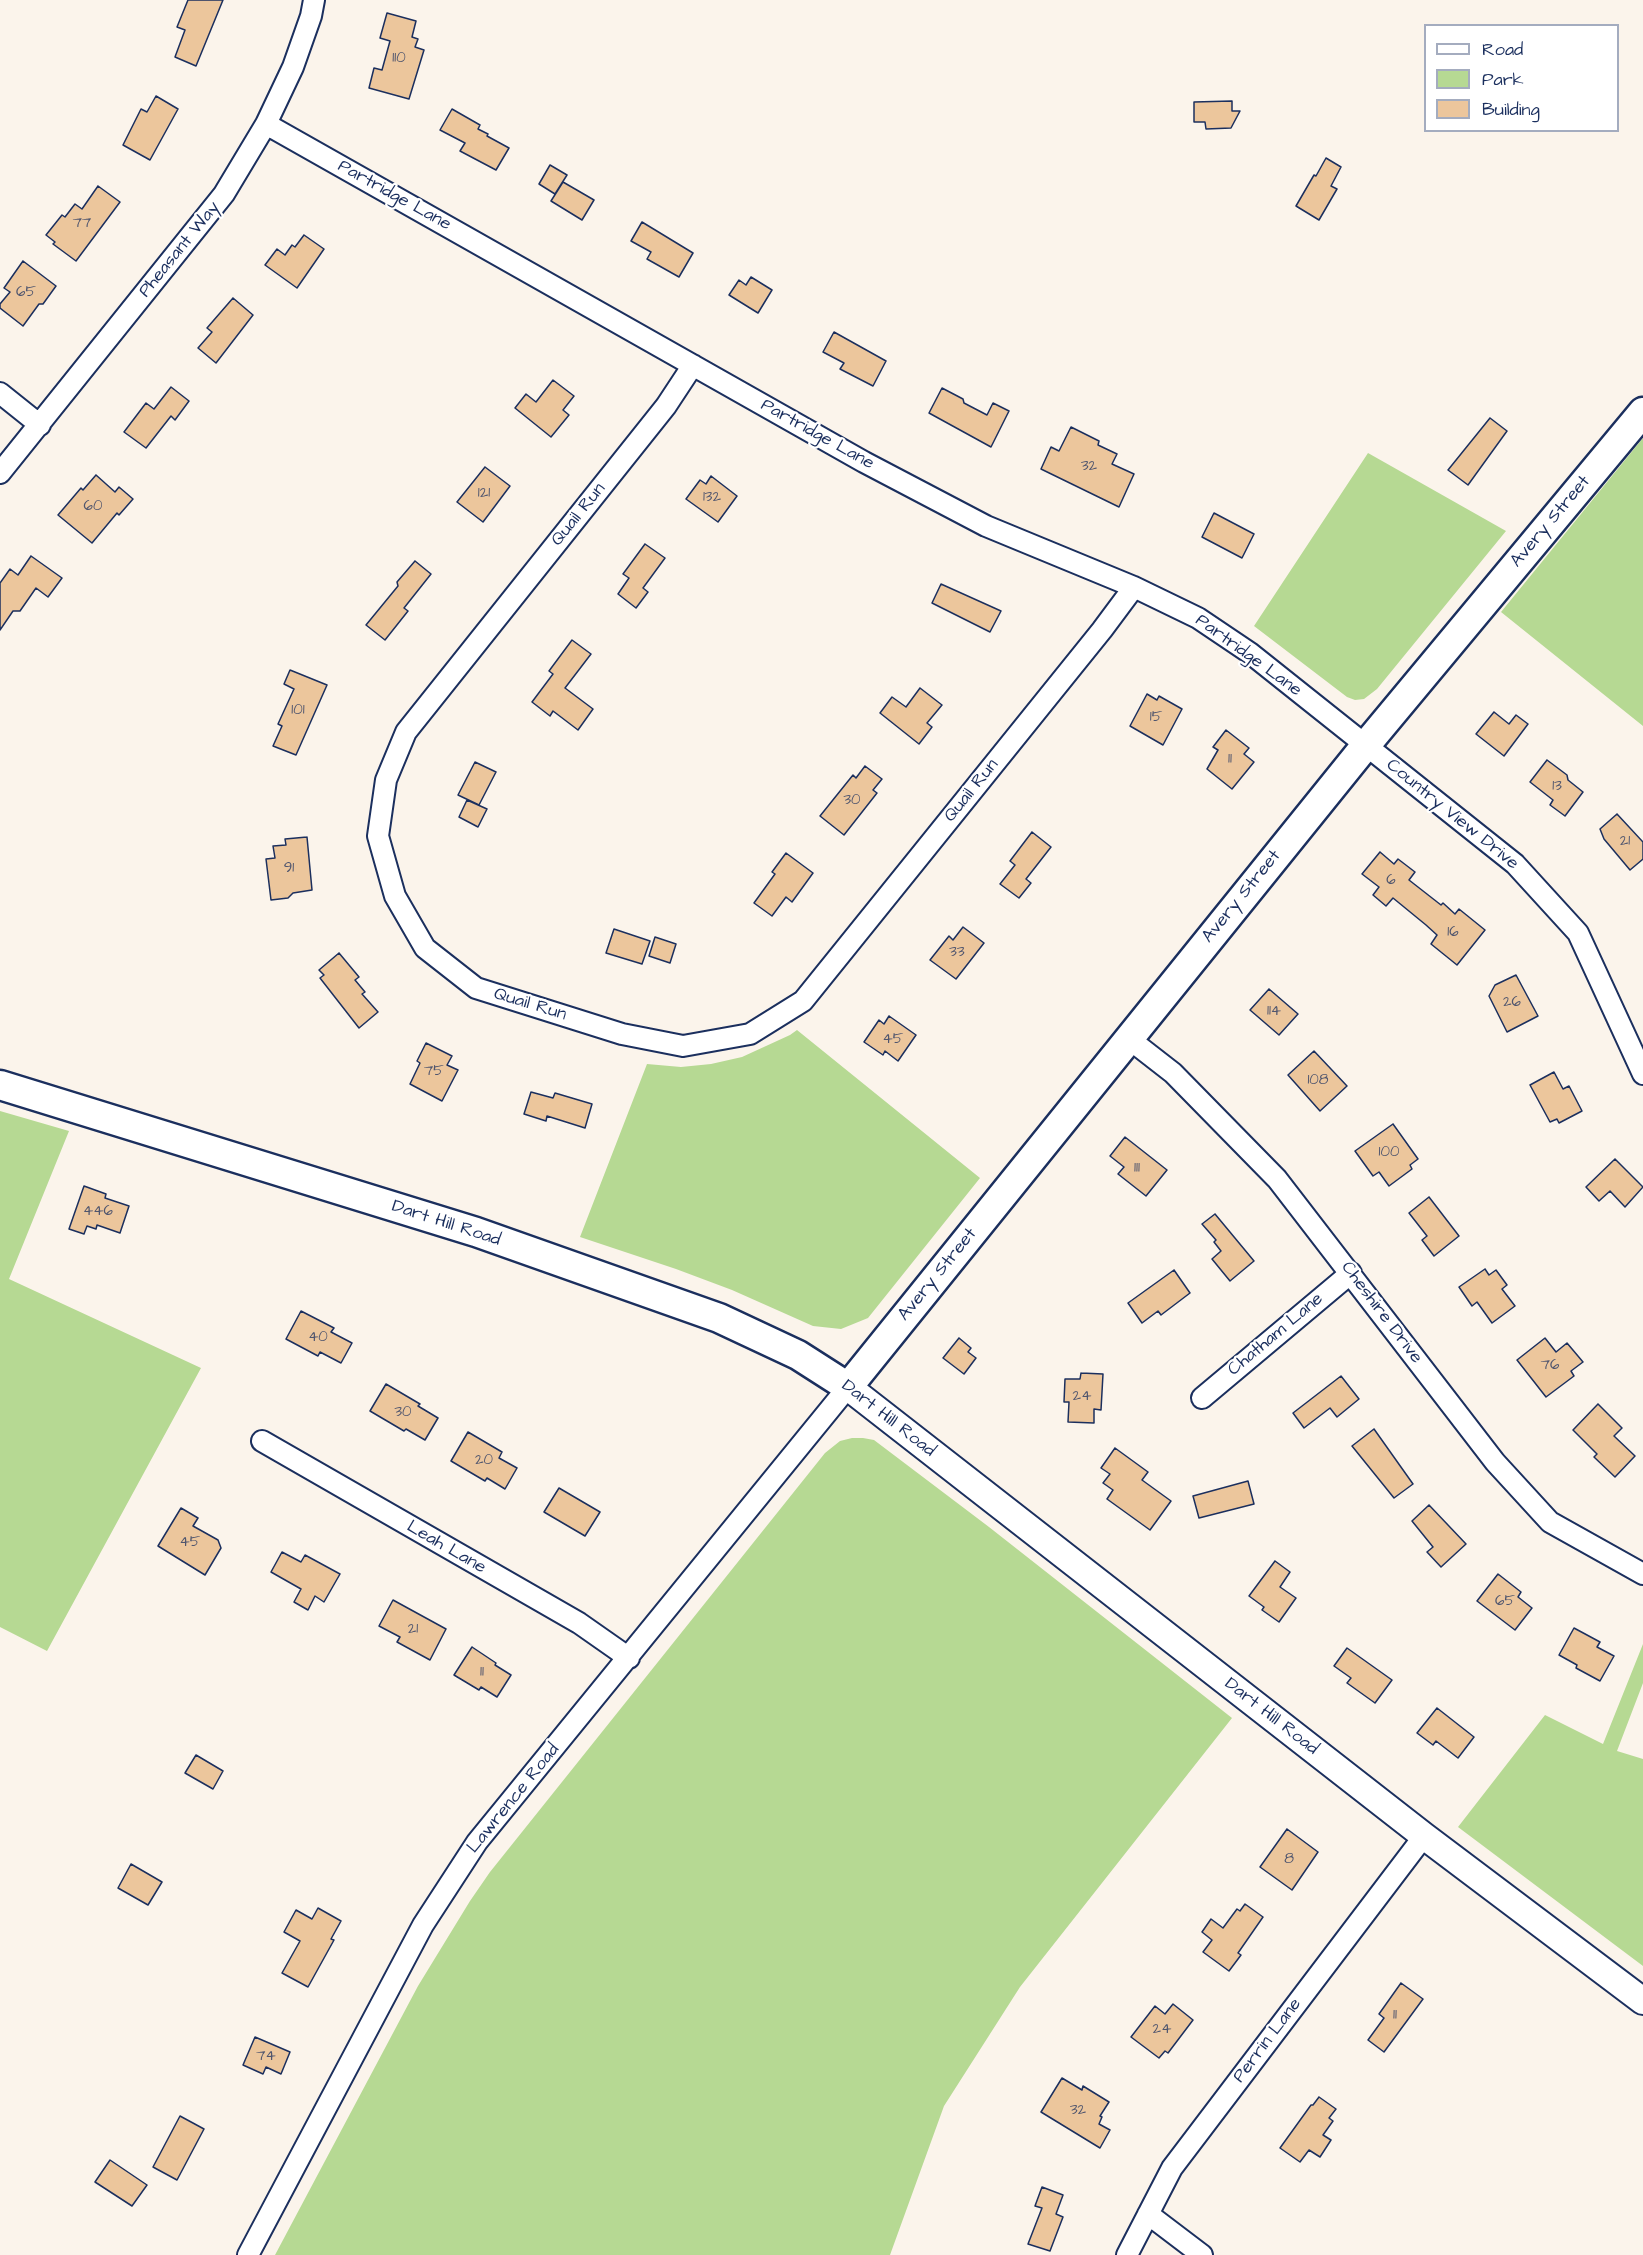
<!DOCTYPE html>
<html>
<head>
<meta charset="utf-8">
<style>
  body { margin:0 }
  #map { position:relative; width:1643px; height:2255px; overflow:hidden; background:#fbf4eb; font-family:"Architects Daughter",sans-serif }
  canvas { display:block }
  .legend { position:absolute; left:1424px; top:24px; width:195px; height:108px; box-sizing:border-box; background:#fff; border:2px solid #a4acbf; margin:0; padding:8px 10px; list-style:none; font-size:18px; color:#1b2f5e }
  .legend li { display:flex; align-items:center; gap:12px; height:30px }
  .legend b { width:30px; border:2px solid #a4acbf }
</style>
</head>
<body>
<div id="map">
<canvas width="1643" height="2255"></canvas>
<ul class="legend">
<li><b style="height:8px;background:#fff"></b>Road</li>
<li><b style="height:16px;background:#b6d993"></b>Park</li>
<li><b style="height:16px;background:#ecc69c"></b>Building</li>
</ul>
</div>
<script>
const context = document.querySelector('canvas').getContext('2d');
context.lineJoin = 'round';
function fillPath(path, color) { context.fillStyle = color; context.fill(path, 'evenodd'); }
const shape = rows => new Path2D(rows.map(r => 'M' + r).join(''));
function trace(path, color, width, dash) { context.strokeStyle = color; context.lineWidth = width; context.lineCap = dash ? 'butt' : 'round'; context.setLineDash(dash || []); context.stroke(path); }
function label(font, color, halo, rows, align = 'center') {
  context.font = font + ' "Architects Daughter",sans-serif'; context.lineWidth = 4.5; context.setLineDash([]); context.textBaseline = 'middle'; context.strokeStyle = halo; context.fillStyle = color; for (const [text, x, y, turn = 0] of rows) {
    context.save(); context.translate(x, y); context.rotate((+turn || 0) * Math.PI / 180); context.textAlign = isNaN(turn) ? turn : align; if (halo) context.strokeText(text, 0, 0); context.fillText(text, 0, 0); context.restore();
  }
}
fillPath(shape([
  [1643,438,1643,726,1501,612],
  [1368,453,1506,531,1377,689,1364,699,1355,700,1347,697,1254,626],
  [797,1030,980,1178,868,1318,841,1329,813,1326,732,1290,676,1269,580,1237,647,1064,681,1067,711,1064,742,1057,790,1035],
  [0,1111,69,1131,9,1279,201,1368,47,1651,0,1627],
  [852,1438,863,1438,874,1440,989,1527,1232,1718,1020,1987,944,2106,890,2255,275,2255,418,1986,470,1901,490,1872,825,1453,840,1441],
  [1643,1644,1643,1683,1617,1751,1643,1759,1643,1966,1458,1827,1545,1715,1603,1744]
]), '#b6d993');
const building = shape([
  [188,0,223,0,196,66,175,57,185,30,177,27,188,0],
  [387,13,416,21,412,37,418,39,415,47,424,50,409,99,369,88,374,68,382,70,390,41,380,38,387,13],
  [156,96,178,109,150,160,123,145,141,109,147,112,156,96],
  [1232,101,1232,111,1240,111,1231,128,1206,129,1205,122,1194,122,1194,102,1232,101],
  [452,109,480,125,478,129,488,134,487,136,509,148,496,170,460,151,465,143,440,130,452,109],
  [1326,158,1341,167,1331,186,1337,189,1319,220,1296,206,1314,175,1316,176,1326,158],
  [550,165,567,175,555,194,539,184,550,165],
  [563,182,594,200,582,220,551,201,563,182],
  [98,186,120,202,76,261,53,244,55,242,46,235,62,215,65,217,75,204,82,209,98,186],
  [642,222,693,253,679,277,647,259,651,252,631,241,642,222],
  [304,235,324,249,297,288,265,265,277,249,285,255,292,245,295,247,304,235],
  [23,261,56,286,43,304,39,304,23,326,0,308,0,304,10,292,4,288,23,261],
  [751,277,772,290,758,313,729,295,739,280,746,285,751,277],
  [233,298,253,315,216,363,198,348,212,332,207,328,233,298],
  [834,332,886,361,873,386,840,369,844,363,823,352,834,332],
  [553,380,574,396,563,410,569,415,551,437,515,408,526,394,536,402,553,380],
  [171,387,189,401,175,420,171,416,146,448,124,432,146,403,154,409,171,387],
  [942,388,963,399,964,403,987,415,993,403,1009,411,991,447,929,413,942,388],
  [1490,418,1507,431,1468,485,1448,470,1490,418],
  [1071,427,1099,441,1098,445,1117,454,1112,464,1134,474,1119,507,1041,469,1051,447,1059,451,1071,427],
  [485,467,510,486,483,522,457,502,485,467],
  [96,475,115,492,119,487,133,499,119,515,117,513,92,543,58,515,81,488,83,490,96,475],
  [711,476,737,496,718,522,686,499,700,480,706,484,711,476],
  [1214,513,1254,534,1242,558,1202,537,1214,513],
  [645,544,665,558,643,588,648,592,636,608,618,594,629,578,623,574,645,544],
  [31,556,62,578,48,597,36,588,20,611,13,611,0,630,0,583,10,569,18,575,31,556],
  [415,561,431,574,404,608,408,611,385,640,366,625,398,586,397,582,415,561],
  [941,584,1001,611,990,632,932,603,941,584],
  [572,640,591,654,565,688,593,709,578,730,553,711,550,716,532,702,553,674,549,671,572,640],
  [290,670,327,685,296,755,273,746,282,726,278,724,294,689,284,684,290,670],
  [920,688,942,705,927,723,932,727,919,744,880,713,892,697,906,707,920,688],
  [1147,694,1157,700,1159,696,1182,709,1163,745,1130,726,1147,694],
  [1494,712,1509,724,1516,715,1528,724,1504,756,1476,734,1494,712],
  [1226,730,1249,748,1244,754,1254,762,1232,789,1207,769,1218,750,1213,747,1226,730],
  [1547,760,1567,775,1568,780,1583,792,1565,816,1550,805,1553,800,1530,782,1547,760],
  [475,762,496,772,479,805,458,795,475,762],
  [865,766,882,779,873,790,877,793,844,835,820,816,853,775,856,778,865,766],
  [467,800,487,809,478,827,459,817,467,800],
  [1617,814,1643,842,1643,859,1630,870,1604,839,1600,829,1617,814],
  [1032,832,1051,847,1026,879,1031,883,1019,898,1000,884,1015,865,1010,861,1032,832],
  [307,837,312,890,293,893,288,898,271,900,266,859,275,858,273,846,286,845,285,839,307,837],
  [1380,852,1394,864,1398,859,1415,872,1409,880,1441,905,1443,903,1455,914,1459,909,1485,930,1457,965,1431,944,1437,935,1426,925,1393,898,1386,906,1373,895,1379,887,1362,874,1380,852],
  [786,853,813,873,792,902,786,897,772,916,754,903,775,874,772,872,786,853],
  [963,927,984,943,956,979,930,960,949,936,953,940,963,927],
  [614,929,650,941,642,964,606,953,614,929],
  [655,937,676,944,670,963,649,956,655,937],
  [339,953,359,977,355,980,365,992,362,994,378,1012,359,1028,320,978,324,975,319,970,339,953],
  [1516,975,1538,1016,1507,1032,1489,996,1495,985,1516,975],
  [1269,989,1298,1014,1279,1035,1250,1010,1269,989],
  [889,1016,916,1035,898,1061,885,1051,883,1055,864,1042,879,1020,884,1024,889,1016],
  [426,1043,452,1056,447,1065,458,1070,442,1101,410,1084,420,1063,417,1061,426,1043],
  [1314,1051,1347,1086,1320,1111,1288,1075,1314,1051],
  [1554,1072,1563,1089,1569,1086,1582,1111,1559,1123,1557,1119,1550,1122,1530,1085,1554,1072],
  [531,1092,553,1098,555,1093,592,1104,585,1128,547,1116,546,1121,524,1114,531,1092],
  [1393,1124,1418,1159,1410,1165,1412,1169,1389,1186,1379,1172,1373,1176,1355,1151,1393,1124],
  [1125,1137,1167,1170,1146,1196,1118,1174,1124,1167,1110,1156,1125,1137],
  [1615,1159,1643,1187,1625,1207,1610,1191,1599,1201,1586,1187,1615,1159],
  [84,1186,106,1194,105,1198,129,1206,120,1233,97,1225,96,1229,87,1226,84,1234,69,1229,84,1186],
  [1429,1197,1459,1236,1434,1256,1422,1240,1427,1236,1409,1213,1429,1197],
  [1215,1214,1254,1261,1230,1281,1212,1259,1221,1251,1214,1242,1216,1240,1202,1224,1215,1214],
  [1485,1269,1489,1275,1496,1270,1507,1285,1502,1289,1515,1306,1492,1323,1477,1302,1472,1306,1459,1287,1485,1269],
  [1174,1270,1190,1293,1161,1315,1158,1311,1142,1323,1128,1303,1174,1270],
  [301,1311,334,1328,331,1332,352,1343,341,1363,320,1352,318,1356,286,1339,301,1311],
  [959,1338,971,1348,968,1352,976,1358,964,1374,943,1358,959,1338],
  [1545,1338,1556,1352,1567,1343,1583,1362,1571,1371,1574,1376,1546,1397,1517,1360,1545,1338],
  [1081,1373,1103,1374,1101,1410,1094,1409,1094,1423,1068,1422,1069,1402,1064,1402,1065,1379,1080,1379,1081,1373],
  [1341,1376,1359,1399,1337,1417,1330,1408,1304,1428,1293,1413,1341,1376],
  [386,1384,420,1404,418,1406,438,1418,425,1440,406,1429,404,1431,370,1411,386,1384],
  [1598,1404,1622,1428,1614,1436,1635,1456,1615,1477,1594,1457,1597,1454,1573,1430,1598,1404],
  [1374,1429,1413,1484,1394,1498,1352,1446,1374,1429],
  [468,1432,502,1452,499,1458,517,1468,505,1489,487,1478,485,1481,451,1461,468,1432],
  [1115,1448,1148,1472,1142,1480,1171,1501,1150,1530,1107,1499,1113,1490,1103,1483,1110,1474,1101,1468,1115,1448],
  [1248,1481,1254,1504,1199,1518,1193,1496,1248,1481],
  [559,1488,600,1512,585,1536,544,1512,559,1488],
  [1429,1505,1466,1544,1441,1567,1427,1552,1433,1547,1412,1521,1429,1505],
  [181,1508,198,1518,193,1526,218,1540,221,1548,205,1575,158,1546,181,1508],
  [282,1552,301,1562,305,1555,340,1574,324,1602,315,1596,308,1610,294,1602,301,1589,271,1572,282,1552],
  [1275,1561,1290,1572,1280,1587,1296,1598,1279,1622,1262,1610,1264,1607,1249,1596,1275,1561],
  [1498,1574,1521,1592,1518,1597,1532,1608,1515,1630,1477,1601,1498,1574],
  [393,1600,446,1629,430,1660,397,1642,400,1637,379,1626,393,1600],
  [1574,1628,1600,1642,1597,1647,1614,1656,1600,1681,1576,1668,1577,1665,1559,1655,1574,1628],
  [472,1647,496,1663,495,1665,511,1675,497,1697,481,1687,479,1690,454,1675,472,1647],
  [1347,1648,1392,1680,1375,1703,1347,1683,1351,1678,1334,1666,1347,1648],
  [1437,1708,1474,1737,1458,1758,1436,1741,1433,1745,1417,1733,1437,1708],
  [196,1755,223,1771,213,1789,185,1773,196,1755],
  [1287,1829,1318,1852,1292,1890,1260,1867,1287,1829],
  [131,1864,162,1882,148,1905,118,1888,131,1864],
  [1245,1904,1263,1917,1238,1953,1241,1955,1229,1971,1203,1952,1212,1940,1202,1932,1211,1919,1223,1928,1237,1909,1240,1911,1245,1904],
  [318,1908,341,1921,331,1939,334,1940,308,1987,282,1973,300,1941,284,1932,296,1910,312,1919,318,1908],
  [1401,1983,1423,1999,1384,2052,1368,2040,1384,2018,1379,2014,1401,1983],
  [1173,2004,1193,2020,1168,2053,1165,2051,1159,2058,1131,2037,1155,2006,1165,2014,1173,2004],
  [255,2037,290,2052,281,2074,266,2067,263,2074,243,2065,255,2037],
  [1062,2078,1082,2090,1083,2086,1109,2102,1100,2116,1102,2117,1099,2124,1110,2130,1100,2148,1041,2112,1062,2078],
  [1319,2097,1336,2109,1329,2118,1333,2121,1323,2135,1331,2140,1320,2157,1309,2150,1300,2162,1280,2148,1311,2105,1313,2105,1319,2097],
  [180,2116,204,2129,177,2180,153,2167,180,2116],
  [110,2160,147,2185,132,2206,95,2182,110,2160],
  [1042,2187,1063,2195,1056,2214,1063,2217,1050,2251,1028,2244,1042,2208,1035,2206,1042,2187]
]);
fillPath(building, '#ecc69c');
trace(building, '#1b2f5e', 1.5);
const minor = shape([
  [266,124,864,462,986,526,1134,587,1198,618,1250,653,1515,864,1578,933,1643,1074],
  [693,365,666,406,406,732,386,780,378,836,395,896,425,948,476,988,622,1034,683,1046,750,1034,803,1001,1102,630,1134,587],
  [0,393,40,425],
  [0,473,224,194,266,124,293,67,311,16,314,0],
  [1128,1038,1173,1073,1277,1179,1495,1462,1550,1522,1643,1574],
  [1202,1398,1351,1273],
  [262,1441,579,1623,629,1658],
  [1148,2214,1202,2255],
  [248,2255,423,1925,477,1842,848,1387],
  [1127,2255,1172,2168,1424,1836]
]);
const tertiary = shape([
  [848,1387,1424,1836,1643,2001]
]);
const secondary = shape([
  [0,1085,476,1232,719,1318,798,1355,848,1387,1366,745,1643,412]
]);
trace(minor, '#1b2f5e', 24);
trace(tertiary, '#1b2f5e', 30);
trace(secondary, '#1b2f5e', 33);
trace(minor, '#fff', 20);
trace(tertiary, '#fff', 26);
trace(secondary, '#fff', 28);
label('15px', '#4f556e', null, [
  ["110",399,59],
  ["77",82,224],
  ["65",26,293],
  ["32",1089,467],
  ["121",484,494],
  ["132",712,498],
  ["60",93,507],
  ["101",298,711],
  ["15",1156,718],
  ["11",1230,760],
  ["13",1557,787],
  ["30",852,801],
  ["21",1625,842],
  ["91",289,869],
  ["6",1391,881],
  ["16",1453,933],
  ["33",957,953],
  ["26",1512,1003],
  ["114",1274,1012],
  ["45",893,1040],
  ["75",434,1072],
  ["108",1318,1081],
  ["100",1389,1153],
  ["111",1137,1169],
  ["446",98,1212],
  ["40",318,1338],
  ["76",1550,1366],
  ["24",1082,1397],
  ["30",403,1413],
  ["20",484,1461],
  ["45",190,1543],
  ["65",1505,1602],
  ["21",413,1630],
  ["11",482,1673],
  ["8",1289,1860],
  ["11",1395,2016],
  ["24",1162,2030],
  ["74",266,2057],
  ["32",1078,2111]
]);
label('18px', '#1b2f5e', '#fff', [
  ["Partridge Lane",394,196,29],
  ["Pheasant Way",180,250,-51],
  ["Partridge Lane",817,435,29],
  ["Quail Run",579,515,-51],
  ["Avery Street",1551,522,-50],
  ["Partridge Lane",1248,656,36],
  ["Quail Run",972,791,-51],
  ["Country View Drive",1452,815,39],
  ["Avery Street",1242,897,-51],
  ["Quail Run",530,1005,17],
  ["Dart Hill Road",446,1224,18],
  ["Avery Street",938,1275,-51],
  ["Cheshire Drive",1381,1313,53],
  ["Chatham Lane",1276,1335,-40],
  ["Dart Hill Road",888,1419,38],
  ["Leah Lane",446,1548,30],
  ["Dart Hill Road",1271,1717,38],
  ["Lawrence Road",514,1799,-51],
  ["Perrin Lane",1268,2041,-53]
]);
</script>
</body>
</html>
